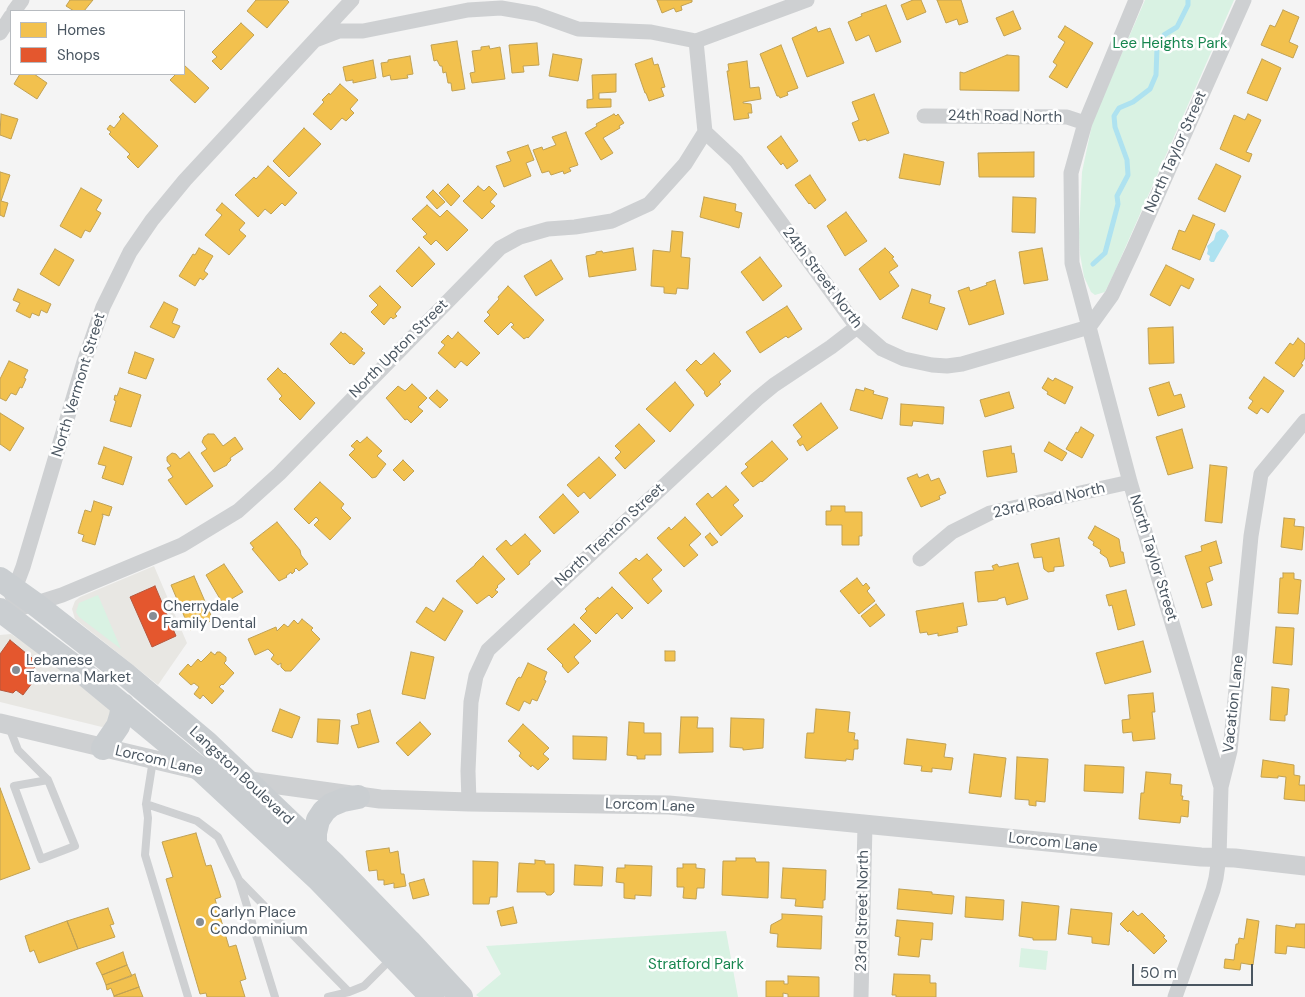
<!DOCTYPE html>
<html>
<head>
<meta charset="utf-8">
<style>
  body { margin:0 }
  #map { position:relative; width:1305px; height:997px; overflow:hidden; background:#f4f4f4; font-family:"DM Sans",sans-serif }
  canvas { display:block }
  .legend { position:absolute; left:10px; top:10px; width:175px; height:65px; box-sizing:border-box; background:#fff; border:1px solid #b7bbc0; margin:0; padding:6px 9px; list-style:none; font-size:15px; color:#4a5661 }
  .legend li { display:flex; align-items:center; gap:10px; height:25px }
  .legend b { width:25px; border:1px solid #b7bbc0 }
  .scale { position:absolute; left:1132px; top:964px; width:121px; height:22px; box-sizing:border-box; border:2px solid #4a5661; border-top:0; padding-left:6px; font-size:15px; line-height:18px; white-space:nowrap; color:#4a5661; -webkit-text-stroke:4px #fff; paint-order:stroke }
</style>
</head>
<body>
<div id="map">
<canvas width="1305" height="997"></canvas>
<ul class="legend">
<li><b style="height:14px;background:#f2c14e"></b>Homes</li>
<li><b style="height:14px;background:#e4572e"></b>Shops</li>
</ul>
<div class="scale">50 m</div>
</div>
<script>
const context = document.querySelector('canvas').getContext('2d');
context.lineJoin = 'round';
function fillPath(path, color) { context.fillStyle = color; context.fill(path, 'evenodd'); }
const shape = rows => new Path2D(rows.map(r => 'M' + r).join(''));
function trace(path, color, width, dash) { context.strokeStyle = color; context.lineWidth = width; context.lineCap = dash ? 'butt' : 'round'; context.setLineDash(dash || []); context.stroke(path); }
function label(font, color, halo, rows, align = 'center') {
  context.font = font + ' "DM Sans",sans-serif'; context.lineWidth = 5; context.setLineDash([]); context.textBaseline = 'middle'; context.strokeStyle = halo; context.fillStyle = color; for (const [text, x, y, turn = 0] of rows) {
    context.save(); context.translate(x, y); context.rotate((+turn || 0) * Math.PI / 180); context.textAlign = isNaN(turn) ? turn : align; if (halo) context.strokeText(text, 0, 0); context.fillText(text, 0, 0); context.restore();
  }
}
fillPath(shape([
  [154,566,187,643,158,685,75,619,72,609,75,601,80,597],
  [11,634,38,652,112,711,106,726,102,727,0,702,0,635]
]), '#e8e7e3');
fillPath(shape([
  [1145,0,1234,0,1115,271,1105,292,1095,295,1091,292,1084,277,1080,254,1079,233,1082,172,1093,120],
  [98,595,121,649,79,617,76,612,79,603],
  [726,931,738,997,479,997,476,995,501,974,486,946],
  [1021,948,1048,951,1046,970,1019,967]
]), '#d9f2e3');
fillPath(shape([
  [1221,229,1226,231,1229,236,1214,262,1211,262,1209,260,1210,256,1207,254,1208,250,1207,246,1214,240,1216,233]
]), '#aee2f0');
const homes = shape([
  [70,0,93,0,84,11,74,11,66,6,70,0],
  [256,0,287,0,289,2,267,28,247,11,256,0],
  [657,0,692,0,692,2,681,6,682,10,676,12,674,8,662,13,657,0],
  [913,0,921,0,926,12,907,20,901,5,913,0],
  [937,0,961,0,968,22,959,25,957,19,946,23,937,0],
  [886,5,901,42,876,52,869,35,856,41,848,22,862,16,861,14,886,5],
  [1283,10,1299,17,1289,42,1298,46,1293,58,1261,45,1270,25,1275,27,1283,10],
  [1013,11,1021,29,1004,36,996,18,1013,11],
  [241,23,254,35,221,70,212,61,217,57,212,52,241,23],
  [1065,26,1093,43,1067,88,1049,77,1057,65,1053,62,1065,42,1058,37,1065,26],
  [816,27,818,32,830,28,844,63,807,77,792,38,816,27],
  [457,41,465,89,452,91,451,83,448,83,446,72,443,73,442,66,440,66,437,60,434,61,431,45,457,41],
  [537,43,539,65,523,66,524,72,512,73,509,45,537,43],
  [781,45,798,88,787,92,788,95,780,98,779,96,777,96,760,54,781,45],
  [489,46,490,49,500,47,505,79,472,83,470,73,475,72,472,51,481,50,481,47,489,46],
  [553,54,582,59,578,81,549,76,553,54],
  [1007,55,1019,56,1019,91,960,90,960,72,964,73,1007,55],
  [410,56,413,74,407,75,408,78,391,80,390,75,383,77,381,63,388,62,388,60,410,56],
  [652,58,654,65,658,64,665,87,661,88,664,96,649,101,646,93,645,93,635,64,652,58],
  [1262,59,1281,68,1267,101,1247,93,1262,59],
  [373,60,376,78,353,83,353,80,346,81,343,67,373,60],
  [747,61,750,88,759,87,761,99,743,102,743,103,751,104,752,113,748,113,749,118,734,120,727,71,729,71,728,64,747,61],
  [184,65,209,88,195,103,170,80,176,74,184,74,184,65],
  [20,74,34,74,47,83,37,99,14,84,20,74],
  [616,74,616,92,599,93,599,99,611,99,611,107,587,108,587,100,593,99,592,75,616,74],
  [340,84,358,100,350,109,354,113,346,121,342,118,331,130,313,114,324,102,322,100,329,93,330,95,340,84],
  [874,94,889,133,867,141,866,139,859,141,852,123,859,120,852,102,874,94],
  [123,113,158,146,138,168,127,157,130,154,109,134,111,132,107,129,110,125,114,128,121,119,119,117,123,113],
  [1,114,18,119,11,139,0,135,1,114],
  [614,114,616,116,618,114,624,123,619,126,620,128,603,138,613,153,601,160,585,133,597,126,596,124,614,114],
  [1248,114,1261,120,1246,152,1252,154,1249,162,1220,149,1234,115,1245,120,1248,114],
  [304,128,321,144,289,177,273,161,304,128],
  [566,132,578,165,569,168,571,171,564,174,563,171,551,175,549,171,542,173,533,150,542,147,543,150,556,145,552,137,566,132],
  [781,136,798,161,787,169,783,163,781,165,767,147,781,136],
  [528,145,534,160,526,163,531,176,504,187,496,166,511,161,507,152,528,145],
  [1034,152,1034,177,979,177,978,153,1034,152],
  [904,154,944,162,940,185,899,178,904,154],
  [1216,164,1241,176,1225,212,1198,199,1216,164],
  [268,166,297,193,285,206,282,203,271,214,265,209,258,217,235,195,254,177,256,179,268,166],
  [0,172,10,175,1,201,8,203,4,217,0,215,0,172],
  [810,175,826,200,815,209,810,203,809,204,795,185,810,175],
  [448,184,460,196,451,206,439,193,448,184],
  [478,186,484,191,489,186,497,194,490,202,495,206,482,219,463,201,478,186],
  [81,188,102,200,96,210,101,213,90,232,85,230,81,238,60,226,81,188],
  [433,190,445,202,437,209,426,197,433,190],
  [704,197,736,204,735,211,742,213,739,228,700,217,704,197],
  [1013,197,1036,198,1035,233,1012,232,1013,197],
  [222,203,245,223,239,230,246,236,229,255,205,235,222,215,216,210,222,203],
  [427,205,440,217,447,210,468,230,447,251,436,240,431,245,423,237,427,234,412,219,427,205],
  [846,212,867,241,845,256,827,226,846,212],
  [1193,215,1215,224,1200,260,1172,249,1179,230,1185,232,1193,215],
  [672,231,683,232,681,257,690,258,688,289,677,288,676,294,664,293,664,287,651,286,653,250,670,252,672,231],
  [419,247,435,264,412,287,396,271,419,247],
  [199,248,213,256,204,271,208,274,203,280,200,278,195,286,179,276,193,254,195,255,199,248],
  [633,248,636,270,589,277,586,256,596,254,596,252,602,251,603,253,633,248],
  [885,248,894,257,892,258,898,266,889,272,899,286,880,300,859,269,885,248],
  [1042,248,1048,280,1024,284,1019,252,1042,248],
  [55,249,74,260,59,286,40,274,55,249],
  [760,257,782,286,763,301,741,272,760,257],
  [551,260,563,279,536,296,524,276,551,260],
  [1166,265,1194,279,1189,289,1181,285,1170,306,1150,295,1166,265],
  [995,280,1004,314,969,325,958,291,969,287,970,291,987,285,986,283,995,280],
  [380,286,401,307,395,314,397,316,393,319,391,317,384,325,371,312,378,305,369,296,380,286],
  [508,286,544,320,528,338,527,337,524,339,511,327,514,325,511,322,498,335,484,321,490,315,487,312,499,299,498,297,508,286],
  [18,289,51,304,47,313,41,310,39,316,32,313,30,318,16,311,20,303,13,300,18,289],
  [912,289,931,295,929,303,945,308,937,330,902,318,912,289],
  [164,302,178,309,172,323,180,326,174,338,150,327,164,302],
  [787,306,802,329,788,338,786,336,760,353,746,332,787,306],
  [1173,327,1174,363,1149,364,1148,328,1173,327],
  [341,332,343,334,345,333,363,349,361,351,365,353,354,365,351,363,350,364,330,344,341,332],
  [458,332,480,353,467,366,461,361,455,368,438,353,445,345,441,342,448,335,452,339,458,332],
  [1298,338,1305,344,1305,358,1301,364,1303,365,1294,377,1275,363,1290,343,1293,345,1298,338],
  [135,352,154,359,146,379,128,373,135,352],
  [714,353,731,371,719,382,721,384,707,397,704,393,705,392,686,370,696,360,701,365,714,353],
  [9,361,28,370,24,378,26,379,22,388,20,387,16,395,11,393,6,401,0,398,0,379,9,361],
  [278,368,284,374,285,373,315,403,300,420,279,399,282,396,267,379,278,368],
  [1264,377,1284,391,1268,413,1261,408,1257,414,1248,408,1253,401,1249,398,1264,377],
  [1048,378,1053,381,1055,378,1073,387,1065,404,1047,394,1048,392,1042,388,1048,378],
  [675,382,694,405,670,432,646,409,675,382],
  [1169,382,1174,396,1181,394,1185,407,1158,416,1149,388,1169,382],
  [412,384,427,398,418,407,423,411,411,423,407,419,405,420,386,398,398,386,405,391,412,384],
  [120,388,141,395,131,427,110,421,116,401,114,400,115,395,117,396,120,388],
  [865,388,874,391,873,394,888,398,882,419,850,410,856,389,864,391,865,388],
  [437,390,448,400,440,408,429,398,437,390],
  [1009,392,1014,408,985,417,980,400,1009,392],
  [821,403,838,428,807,451,803,444,800,446,797,441,802,437,793,425,821,403],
  [901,404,944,407,943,424,913,421,912,426,900,425,901,404],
  [0,413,24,428,10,451,0,444,0,413],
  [639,424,655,441,625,469,615,458,621,452,615,446,639,424],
  [1081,427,1094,435,1082,458,1066,449,1076,432,1078,433,1081,427],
  [1182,429,1193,468,1168,475,1156,437,1182,429],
  [208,434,214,434,223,446,235,437,243,449,230,458,231,460,227,464,227,465,214,472,201,453,207,449,202,442,204,437,208,434],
  [367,437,382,451,377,456,386,464,376,477,372,478,349,455,355,449,351,446,357,440,360,443,367,437],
  [772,441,788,459,762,482,761,481,753,487,741,473,748,467,745,464,772,441],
  [1049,442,1067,453,1062,461,1044,451,1049,442],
  [1011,446,1012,454,1014,453,1017,472,987,477,983,451,1011,446],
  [104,447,132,457,123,485,102,478,106,466,98,464,104,447],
  [189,452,213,486,186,505,168,480,173,477,167,468,171,466,167,461,167,457,172,453,176,454,180,459,189,452],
  [599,457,616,475,590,499,584,492,578,497,567,485,599,457],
  [403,460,414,471,404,481,393,470,403,460],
  [1210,465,1227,467,1222,523,1205,521,1210,465],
  [917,474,919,478,928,474,931,481,939,478,946,493,939,496,940,499,921,507,907,478,917,474],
  [320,482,344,504,341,508,351,518,330,540,314,525,319,520,316,517,309,524,294,509,320,482],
  [726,486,739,500,733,505,743,516,721,536,696,504,708,493,712,498,726,486],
  [563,494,579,512,554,534,539,517,563,494],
  [94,501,112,507,109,516,102,514,103,516,95,545,82,541,84,535,78,533,85,510,91,512,94,501],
  [831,506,845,506,845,512,862,512,862,536,859,536,859,545,842,545,842,525,826,525,826,511,831,511,831,506],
  [685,517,701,534,689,545,698,555,684,567,657,538,669,527,671,530,685,517],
  [1284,518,1295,519,1294,526,1304,527,1302,550,1281,547,1284,518],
  [277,522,300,550,301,555,308,564,299,571,296,568,294,570,295,571,292,574,291,572,286,576,287,577,279,581,252,549,254,548,250,543,277,522],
  [1095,526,1119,539,1121,552,1123,552,1125,563,1110,567,1107,558,1100,553,1101,550,1093,545,1094,542,1088,538,1095,526],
  [710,533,718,542,712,546,705,537,710,533],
  [525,534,541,551,529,562,530,564,518,575,496,549,506,540,511,546,525,534],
  [1059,538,1064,566,1054,567,1054,571,1048,572,1044,569,1042,557,1034,558,1031,544,1059,538],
  [1216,541,1222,563,1209,567,1213,580,1206,583,1212,605,1202,608,1185,556,1202,551,1201,546,1216,541],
  [647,554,662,570,652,579,662,591,648,604,619,573,636,558,639,561,647,554],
  [483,556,505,579,497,586,498,587,495,590,498,592,492,598,489,595,477,604,456,581,475,565,475,564,483,556],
  [1018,563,1028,599,1007,605,1005,597,998,599,998,600,978,602,975,572,994,570,992,566,997,564,999,567,1018,563],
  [224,564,243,592,223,604,206,575,224,564],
  [1283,573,1294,573,1294,579,1301,580,1298,614,1278,613,1280,578,1283,578,1283,573],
  [194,576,213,620,190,630,171,585,194,576],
  [857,578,863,586,866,583,870,588,867,591,875,601,859,614,840,591,857,578],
  [612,587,633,608,622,619,617,613,596,634,580,618,587,611,585,609,598,597,599,599,612,587],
  [1126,590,1135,625,1118,630,1112,605,1109,606,1106,595,1126,590],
  [443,598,463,611,445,641,416,622,426,607,434,612,443,598],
  [963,603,967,625,957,627,958,632,938,636,938,633,928,635,927,632,920,633,916,611,963,603],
  [876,604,885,615,870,627,861,616,876,604],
  [302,619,313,628,311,630,320,639,291,671,285,671,281,667,281,663,278,665,271,659,274,655,268,649,255,655,248,639,276,627,277,631,284,624,288,627,294,620,298,624,302,619],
  [574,624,591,641,574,657,579,663,568,673,562,666,563,665,547,649,574,624],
  [1276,627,1294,628,1292,665,1273,663,1276,627],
  [1143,641,1151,672,1105,684,1096,653,1143,641],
  [665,651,675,651,675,661,665,661,665,651],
  [211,652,215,655,217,652,220,652,226,657,226,661,224,663,234,673,223,685,222,684,219,687,224,691,212,704,203,695,200,699,194,694,199,687,194,683,191,685,179,674,188,664,191,667,198,659,201,662,211,652],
  [411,652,434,657,425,699,402,694,411,652],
  [528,663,547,672,544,680,546,681,537,701,532,699,530,704,524,701,519,711,506,704,517,679,519,677,521,678,528,663],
  [1272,687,1289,689,1287,715,1285,715,1285,721,1270,720,1272,687],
  [1153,693,1155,712,1152,712,1155,739,1133,741,1132,732,1123,733,1122,720,1130,719,1128,695,1153,693],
  [280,709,300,717,292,738,272,731,280,709],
  [816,709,850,712,848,732,855,733,854,740,858,740,858,749,854,749,853,760,846,759,846,761,805,758,807,733,814,733,816,709],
  [370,710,379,742,358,748,351,726,359,724,357,714,370,710],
  [681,717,698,717,697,728,713,728,713,752,679,753,681,717],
  [731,718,764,719,763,748,743,750,743,748,730,747,731,718],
  [318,719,340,720,338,744,317,742,318,719],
  [420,722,431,734,408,756,396,743,420,722],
  [629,722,644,723,644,733,661,733,661,755,645,755,645,759,637,759,637,756,627,755,629,722],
  [523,724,549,748,543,754,549,759,538,770,532,765,531,767,519,756,521,753,508,741,523,724],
  [573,736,607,737,606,760,573,759,573,736],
  [907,739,946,744,944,757,953,758,951,770,932,768,932,772,921,771,922,766,904,764,907,739],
  [974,754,1006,758,1001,797,969,793,974,754],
  [1017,757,1048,759,1045,802,1036,801,1036,806,1029,805,1029,800,1015,799,1017,757],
  [1263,760,1294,765,1294,775,1300,776,1299,785,1305,785,1305,801,1284,799,1286,777,1278,776,1278,778,1261,777,1263,760],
  [1085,765,1124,767,1123,793,1084,791,1085,765],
  [1146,772,1171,774,1170,784,1182,785,1181,796,1183,796,1182,800,1189,801,1188,817,1181,816,1180,823,1139,819,1141,793,1144,793,1146,772],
  [0,788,30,869,0,880,0,788],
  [196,833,206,866,211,865,221,897,215,899,229,947,236,945,246,979,240,981,245,997,207,997,206,993,200,994,166,879,173,877,162,842,196,833],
  [389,848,390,853,398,851,401,874,404,874,406,886,394,888,394,883,384,885,384,880,378,880,377,870,369,871,366,851,389,848],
  [736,858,755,858,756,862,769,862,768,898,722,895,723,861,736,861,736,858],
  [535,860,545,861,545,864,554,864,554,892,551,895,547,895,545,892,517,892,519,863,535,864,535,860],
  [473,861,498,862,497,897,490,897,489,904,473,904,473,861],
  [683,864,696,864,696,868,705,869,704,888,697,888,696,899,683,898,684,887,677,887,677,868,683,868,683,864],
  [575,865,603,867,602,886,574,885,575,865],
  [625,865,652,866,651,896,635,895,635,899,624,898,624,883,616,882,617,868,625,868,625,865],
  [783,868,826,870,825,900,823,900,823,908,795,906,796,899,781,898,783,868],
  [424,879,429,895,413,899,409,883,424,879],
  [899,889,932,892,932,894,954,896,952,914,897,909,899,889],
  [966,897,1004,900,1003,920,965,917,966,897],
  [1022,902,1059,906,1056,940,1033,940,1033,938,1019,936,1022,902],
  [513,907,517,923,501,926,497,911,513,907],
  [108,908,114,924,110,925,115,937,78,949,67,921,108,908],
  [1071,909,1112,913,1109,945,1092,943,1092,937,1068,934,1071,909],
  [1133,911,1138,916,1142,913,1165,936,1163,937,1167,941,1154,954,1129,930,1128,932,1120,924,1133,911],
  [782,914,822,916,821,949,777,947,778,934,770,933,771,925,782,919,782,914],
  [1247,919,1259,921,1253,965,1241,963,1240,970,1224,968,1225,959,1234,960,1236,944,1238,944,1239,938,1244,939,1247,919],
  [897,920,933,923,932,940,921,939,919,957,898,955,900,937,895,936,897,920],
  [67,921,78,949,39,963,34,950,30,952,25,936,67,921],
  [1296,924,1305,924,1305,948,1287,946,1286,954,1275,953,1276,925,1295,928,1296,924],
  [123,952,127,965,102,975,96,963,123,952],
  [127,965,132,976,106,985,102,975,127,965],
  [135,974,139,987,114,996,111,988,107,990,106,985,135,974],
  [894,974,930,975,930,983,936,983,936,997,896,997,896,995,892,995,894,974],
  [788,976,819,977,819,997,788,997,788,994,783,993,783,997,766,997,766,981,784,981,784,984,788,984,788,976],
  [139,987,143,997,114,997,114,996,139,987]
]);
fillPath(homes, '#f2c14e');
trace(homes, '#c0a154', 1);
const shops = shape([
  [155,586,176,636,152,647,130,597,155,586],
  [10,640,38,663,26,678,32,683,23,695,16,690,13,693,0,690,0,654,10,640]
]);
fillPath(shops, '#e4572e');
trace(shops, '#b6573d', 1);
trace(shape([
  [1093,264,1105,253,1118,204,1117,196,1128,175,1127,160,1115,127,1114,116,1119,108,1133,102,1150,89,1156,75,1157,48,1164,35,1177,27,1188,5,1188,0]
]), '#aee2f0', 5);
trace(shape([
  [9,727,18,750,48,780,75,846,41,859,14,786,48,780],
  [153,760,146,804,148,818,145,855,188,997],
  [146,804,197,821,218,837,239,880,275,997],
  [240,881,349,992],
  [328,997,349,992,364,986,391,959]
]), '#ced0d2', 8);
trace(shape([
  [1136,0,1085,123,1071,173,1072,263,1130,482,1221,787],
  [14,11,22,0],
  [0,33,11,16],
  [318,39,339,31,363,31,468,10,501,8,536,14,578,29,651,32,696,41,807,0],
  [924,116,1067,117,1085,123],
  [705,132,736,161,857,327,882,349,904,359,932,365,947,366,962,364,1089,327,1112,295,1133,250,1244,0],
  [920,559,952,532,990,513,1130,482],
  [12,596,23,567,84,362,103,307,130,252,152,220,185,180,352,0],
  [0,617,5,613,62,595,182,545,238,511,279,474,500,248,520,237,548,229,575,227,612,221,649,204,685,164,705,132,696,41],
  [469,802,468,771,471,702,476,676,488,650,757,399,774,385,831,347,857,327],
  [861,997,865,825],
  [1175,997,1213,890,1216,878,1219,857,1221,787,1230,751,1251,536,1261,474,1305,421]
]), '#ced0d2', 15);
trace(shape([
  [0,723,202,771],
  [243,780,380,799,469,802,669,805,1201,857,1235,858,1305,866]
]), '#ced0d2', 19);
trace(shape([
  [0,579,35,604,125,674,207,743,335,865,409,941,461,997],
  [0,610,82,672,202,771,318,879,432,997],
  [103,748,118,726,121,716,123,705],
  [315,846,315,833,318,820,324,811,331,805,343,800,358,797]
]), '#caced1', 24);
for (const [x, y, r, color] of [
  [153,616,5,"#868d94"],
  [16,670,5,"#868d94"],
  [200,922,5,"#868d94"]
]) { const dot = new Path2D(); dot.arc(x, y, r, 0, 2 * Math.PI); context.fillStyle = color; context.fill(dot); trace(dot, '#fff', 2); }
label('15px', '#17864f', '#fff', [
  ["Lee Heights Park",1170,44],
  ["Stratford Park",696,965]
]);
label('15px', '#4a5661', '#fff', [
  ["24th Road North",1005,117,1],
  ["North Taylor Street",1176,152,-66],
  ["24th Street North",822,278,53],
  ["North Upton Street",399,349,-45],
  ["North Vermont Street",79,385,-73],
  ["23rd Road North",1049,501,-13],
  ["North Trenton Street",610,535,-43],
  ["North Taylor Street",1153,558,73],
  ["Vacation Lane",1234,704,-84],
  ["Lorcom Lane",159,761,13],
  ["Langston Boulevard",241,776,43],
  ["Lorcom Lane",650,806,2],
  ["Lorcom Lane",1053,843,6],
  ["23rd Street North",863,911,-89]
]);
label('15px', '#4a5661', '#fff', [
  ["Cherrydale",163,607],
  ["Family Dental",163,624],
  ["Lebanese",26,661],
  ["Taverna Market",26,678],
  ["Carlyn Place",210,913],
  ["Condominium",210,930]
], 'left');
</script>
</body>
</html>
